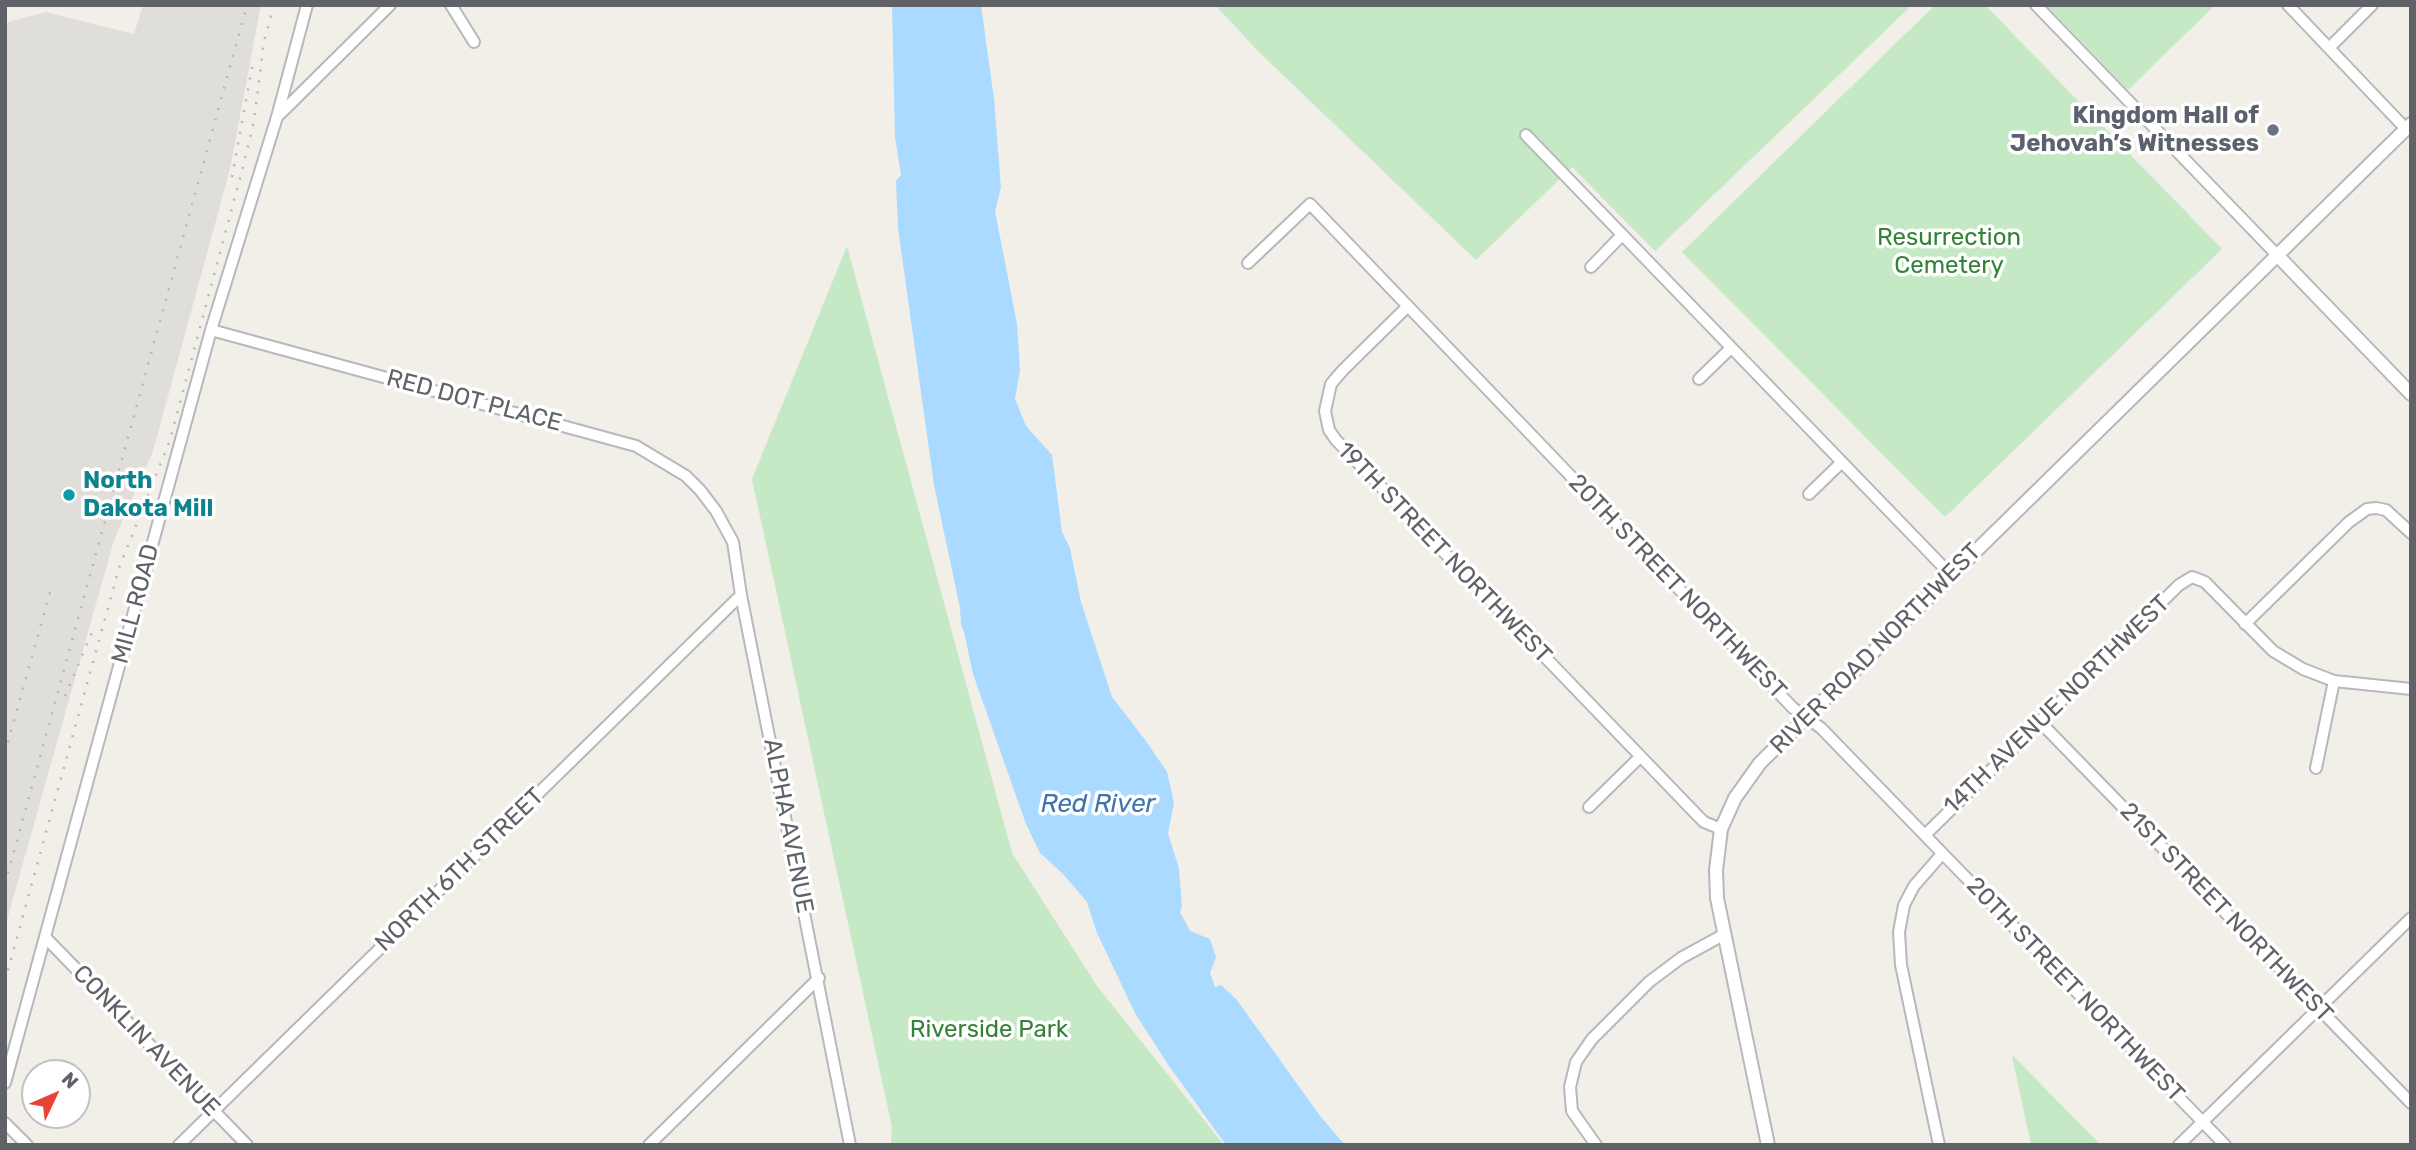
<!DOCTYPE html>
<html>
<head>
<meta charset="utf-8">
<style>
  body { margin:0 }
  #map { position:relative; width:2416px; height:1150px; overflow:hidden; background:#f1efe8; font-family:Rubik,sans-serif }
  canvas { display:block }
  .frame { position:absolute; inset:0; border:7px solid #5f6368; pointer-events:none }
  .north { position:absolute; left:21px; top:1059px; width:70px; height:70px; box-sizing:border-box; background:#fff; border:2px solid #bfc1c3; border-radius:50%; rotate:46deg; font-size:19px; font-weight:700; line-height:28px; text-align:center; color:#5f6368 }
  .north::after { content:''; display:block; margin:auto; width:24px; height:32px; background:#ea4335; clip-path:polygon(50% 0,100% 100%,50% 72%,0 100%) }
</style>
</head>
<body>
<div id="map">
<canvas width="2416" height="1150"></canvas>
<div class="frame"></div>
<div class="north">N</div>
</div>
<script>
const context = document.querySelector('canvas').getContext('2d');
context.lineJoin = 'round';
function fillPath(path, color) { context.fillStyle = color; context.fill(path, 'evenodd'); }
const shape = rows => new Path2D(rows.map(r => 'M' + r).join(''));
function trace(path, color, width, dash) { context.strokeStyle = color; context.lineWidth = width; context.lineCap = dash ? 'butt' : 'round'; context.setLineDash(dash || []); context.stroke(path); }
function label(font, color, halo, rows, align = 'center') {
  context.font = font + ' Rubik,sans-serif'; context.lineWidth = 7; context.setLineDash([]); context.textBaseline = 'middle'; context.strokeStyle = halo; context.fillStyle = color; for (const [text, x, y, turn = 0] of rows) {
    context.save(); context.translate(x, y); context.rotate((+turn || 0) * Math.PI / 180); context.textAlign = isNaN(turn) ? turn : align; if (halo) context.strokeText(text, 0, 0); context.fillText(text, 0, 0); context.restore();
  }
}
fillPath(shape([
  [143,5,261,5,230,169,153,451,114,540,5,927,5,23,46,12,134,34]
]), '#e0deda');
fillPath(shape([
  [1215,5,1912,5,1655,251,1572,167,1476,260,1259,52],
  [1935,5,1985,5,2222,249,1945,517,1682,252],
  [2046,5,2215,5,2128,90],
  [847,246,1012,853,1097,986,1224,1145,891,1145,892,1127,752,479],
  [2012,1056,2014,1057,2101,1145,2031,1145]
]), '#c5e8c5');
fillPath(shape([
  [892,5,981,5,994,99,1001,188,995,211,1017,324,1020,371,1015,399,1026,426,1052,455,1062,532,1070,548,1081,602,1112,697,1146,741,1167,772,1174,803,1168,833,1179,869,1182,906,1180,912,1190,931,1210,939,1216,957,1210,973,1215,987,1221,985,1236,999,1321,1117,1345,1145,1226,1145,1169,1066,1136,1015,1097,933,1087,902,1063,874,1040,853,1026,824,973,674,964,632,961,625,960,608,934,485,898,228,896,181,901,175,895,137]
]), '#aadaff');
const minor = shape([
  [451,5,474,42],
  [2036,5,2277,255],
  [2288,5,2406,129],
  [2329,48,2372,5],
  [279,115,390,5],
  [1526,135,1951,575],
  [1248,263,1310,204,1793,708,1821,728,2225,1145],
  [1591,267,1622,235],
  [1408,306,1343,370,1331,384,1325,411,1329,430,1336,440,1698,816,1704,822,1721,829],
  [211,330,636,446,686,476,700,490,716,511,733,542,741,595,850,1145],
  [1699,379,1731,348],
  [1809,494,1842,462],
  [2245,624,2349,522,2367,509,2376,508,2386,510,2411,533],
  [2041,723,2411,1103],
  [2316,768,2334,681],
  [1589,807,1640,757],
  [1925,835,2179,585,2192,577,2205,582,2273,651,2303,669,2334,681,2411,689],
  [45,937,247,1145],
  [5,1083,211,330,277,117,307,5],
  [5,1123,27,1145],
  [179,1145,741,595],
  [649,1145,819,978],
  [1596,1145,1572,1111,1570,1087,1576,1062,1592,1039,1649,982,1681,958,1723,935],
  [1939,1145,1901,965,1899,932,1904,905,1914,886,1942,854],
  [2179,1145,2411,918]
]);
const tertiary = shape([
  [2277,255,2411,394],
  [1768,1145,1717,898,1716,870,1721,829,1735,798,1760,763,2411,124]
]);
trace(minor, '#b5b8bc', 14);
trace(tertiary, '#b5b8bc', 16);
trace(minor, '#fff', 10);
trace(tertiary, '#fff', 12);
trace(shape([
  [232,177,252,67],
  [65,696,95,625],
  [5,753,52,585],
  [5,884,247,5],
  [5,981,119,568,170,440,244,163,254,121,264,41,274,5]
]), '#b6b7b8', 2.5, [2, 9]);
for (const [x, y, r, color] of [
  [2273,130,7,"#6b7280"],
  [69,495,7,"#0f9aa8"]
]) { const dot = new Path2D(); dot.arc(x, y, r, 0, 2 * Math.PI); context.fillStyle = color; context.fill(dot); trace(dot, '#fff', 2.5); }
label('bold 24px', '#5b616d', '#fff', [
  ["Kingdom Hall of",2259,116],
  ["Jehovah’s Witnesses",2259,144]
], 'right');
label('24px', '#348238', '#fff', [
  ["Resurrection",1949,238],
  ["Cemetery",1949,266],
  ["Riverside Park",989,1030]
]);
label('24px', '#5f6368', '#fff', [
  ["RED DOT PLACE",474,401,15],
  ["19TH STREET NORTHWEST",1444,553,46],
  ["20TH STREET NORTHWEST",1677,587,46],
  ["MILL ROAD",136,604,-75],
  ["RIVER ROAD NORTHWEST",1876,649,-45],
  ["14TH AVENUE NORTHWEST",2057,705,-44],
  ["ALPHA AVENUE",788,826,79],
  ["NORTH 6TH STREET",460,870,-44],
  ["21ST STREET NORTHWEST",2226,913,46],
  ["20TH STREET NORTHWEST",2075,990,46],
  ["CONKLIN AVENUE",146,1041,46]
]);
label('bold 24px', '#0d838f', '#fff', [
  ["North",83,481],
  ["Dakota Mill",83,509]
], 'left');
label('italic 26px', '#4174aa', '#fff', [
  ["Red River",1098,804]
]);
</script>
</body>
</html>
